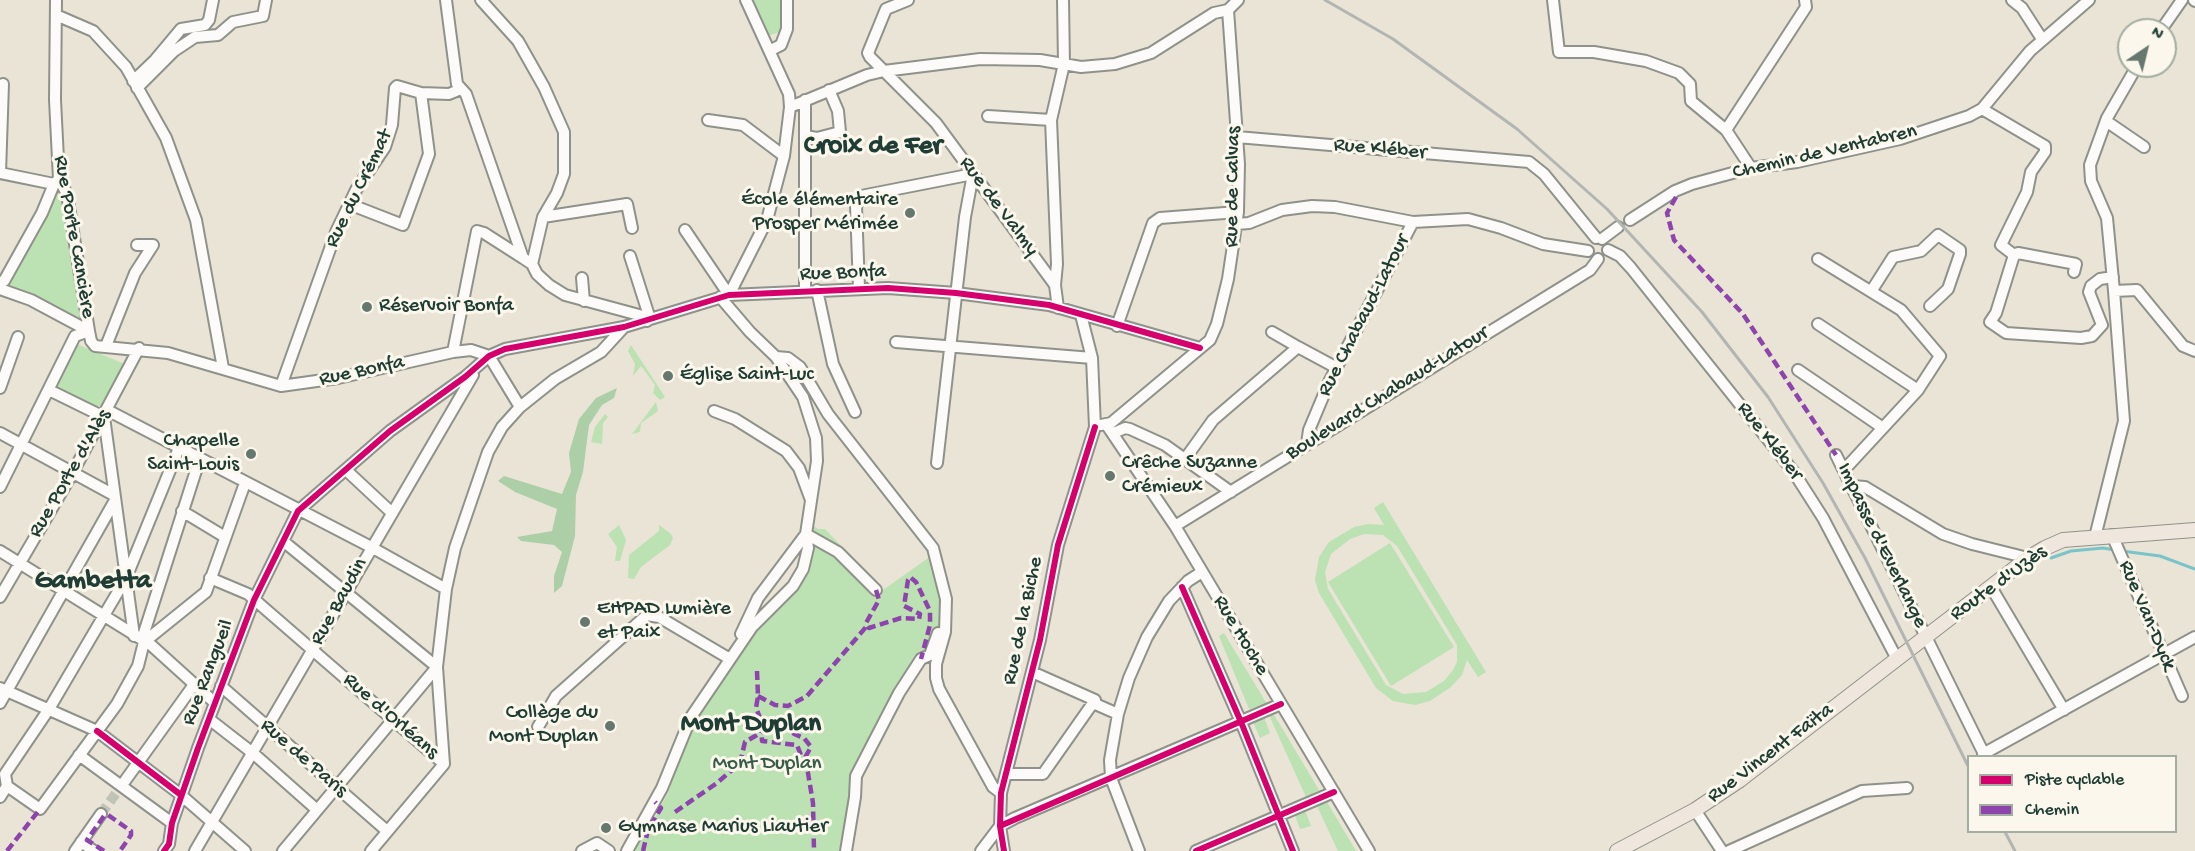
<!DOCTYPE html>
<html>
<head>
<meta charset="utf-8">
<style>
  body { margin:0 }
  #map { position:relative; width:2195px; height:851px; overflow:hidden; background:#e9e4d6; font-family:"Gochi Hand",sans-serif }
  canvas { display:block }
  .legend { position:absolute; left:1967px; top:755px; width:210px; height:78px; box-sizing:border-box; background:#fbf7ec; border:2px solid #a3ada2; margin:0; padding:8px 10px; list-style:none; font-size:18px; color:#1f3d34 }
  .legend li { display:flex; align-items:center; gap:12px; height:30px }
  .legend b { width:30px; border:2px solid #a3ada2 }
  .north { position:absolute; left:2117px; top:18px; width:60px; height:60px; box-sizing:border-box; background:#fbf7ec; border:2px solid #a3ada2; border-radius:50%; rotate:35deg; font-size:16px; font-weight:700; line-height:24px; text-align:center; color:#1f3d34 }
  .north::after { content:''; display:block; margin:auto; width:21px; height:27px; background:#66776d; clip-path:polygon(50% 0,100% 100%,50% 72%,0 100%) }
</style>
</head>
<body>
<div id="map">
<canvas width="2195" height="851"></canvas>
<ul class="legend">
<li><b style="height:8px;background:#d6006c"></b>Piste cyclable</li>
<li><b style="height:8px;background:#8e44ad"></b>Chemin</li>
</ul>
<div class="north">N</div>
</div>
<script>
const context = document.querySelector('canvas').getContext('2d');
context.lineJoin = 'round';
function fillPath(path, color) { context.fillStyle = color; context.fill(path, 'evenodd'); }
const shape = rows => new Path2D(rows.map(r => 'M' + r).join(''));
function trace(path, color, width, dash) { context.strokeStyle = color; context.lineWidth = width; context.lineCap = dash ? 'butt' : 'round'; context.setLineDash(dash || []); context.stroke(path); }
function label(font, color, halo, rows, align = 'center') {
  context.font = font + ' "Gochi Hand",sans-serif'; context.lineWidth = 6; context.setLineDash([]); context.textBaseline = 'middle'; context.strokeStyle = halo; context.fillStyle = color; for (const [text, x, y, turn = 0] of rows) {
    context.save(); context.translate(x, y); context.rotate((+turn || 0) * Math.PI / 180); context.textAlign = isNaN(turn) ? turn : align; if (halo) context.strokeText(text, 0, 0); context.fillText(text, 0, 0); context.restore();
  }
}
fillPath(shape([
  [751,0,783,0,783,31,767,36],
  [60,189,70,242,81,321,4,287,46,218],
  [77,344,127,365,107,404,96,407,55,387],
  [631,345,665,397,660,400,653,393,655,385,641,366,633,376,635,364,628,351],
  [656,402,658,411,641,423,640,432,632,434],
  [605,414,608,417,603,423,602,444,591,442,595,427],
  [1383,502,1486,672,1478,677,1467,660,1462,675,1451,687,1430,701,1415,705,1393,701,1376,688,1319,593,1315,580,1319,557,1329,542,1354,527,1369,524,1384,525,1374,508],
  [1364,534,1383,535,1397,546,1457,645,1457,662,1453,670,1444,681,1426,692,1403,694,1386,685,1328,589,1325,572,1331,554,1350,539],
  [619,525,626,540,620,561,615,561,617,547,608,534],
  [659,525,671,534,673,538,670,545,641,567,634,579,628,578,629,555,659,531],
  [812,525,818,529,825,529,883,590,931,556,942,605,940,624,926,654,921,653,895,690,851,788,839,851,633,851,637,840,648,830,668,793,690,728,728,673,748,636,791,594,812,545],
  [1390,543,1454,647,1391,686,1328,582],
  [1224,633,1267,704,1249,709,1219,636],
  [1273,713,1319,790,1306,797,1269,715],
  [1264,717,1270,733,1260,738,1253,722],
  [1327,802,1356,851,1338,851,1317,806],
  [1305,810,1311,826,1300,829,1295,815]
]), '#bce1b3');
fillPath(shape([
  [617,388,614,398,602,405,589,425,583,472,576,495,575,536,562,586,554,593,554,576,562,552,554,545,521,541,517,537,552,531,557,509,515,492,498,481,504,476,562,494,571,472,569,453,579,419,596,398]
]), '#accfa7');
trace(shape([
  [2122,551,2160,556,2195,569],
  [2051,558,2071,551,2103,548,2115,550]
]), '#7ac4c9', 3);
trace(shape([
  [101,814,122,785]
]), '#c1c3b6', 10, [10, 5]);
const minor = shape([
  [56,0,55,100,59,179,67,194,89,331,91,341,95,346,168,353,281,386,338,378,453,352,471,350,489,356],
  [446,0,457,84,466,94,523,258,532,264,537,274,549,285,565,295,639,315,647,321],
  [481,0,518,41,544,87,564,132,564,174,557,193,543,217,532,264],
  [908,0,886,9,868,53,870,57,936,123,1055,285,1058,308],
  [1553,0,1559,52,1594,52,1646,61,1679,73,1690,84,1691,101,1726,130,1751,168],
  [2012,0,2022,8,2042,39],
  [2194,0,2195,1],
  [1228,10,1238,0],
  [56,15,93,31,126,67,166,138,196,220,223,368],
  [2161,30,2182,0],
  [771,50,781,45,787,29,787,0],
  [2137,66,2107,118,2090,165,2091,181,2107,218,2114,291,2137,290,2183,346,2195,351],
  [133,81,155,60,181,29,205,25,209,20,213,0],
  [137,88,174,51,195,37,218,35,233,22,263,16,266,0],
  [805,100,805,291],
  [790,107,867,75,884,71,980,59,1040,60,1081,67,1115,64,1151,53,1214,13,1228,10],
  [1982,109,2045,146,2045,152,2031,172,2027,192,2001,245,2014,255],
  [988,116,1051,120],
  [708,120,743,125,784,156],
  [2106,121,2144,147],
  [1726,130,1806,7,1805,0],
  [805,136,817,138,840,132,838,111,829,90],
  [1237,137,1529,162,1544,174,1596,238],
  [0,173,3,84],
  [0,173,54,184,57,181],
  [349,204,403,225,429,154,421,93],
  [543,217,627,204,632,228],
  [1630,220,1675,191,1692,184,1751,168,1797,162,1900,139,1969,116,1982,109,2030,51,2089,0],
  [1237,224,1249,223,1282,210,1312,206,1335,207,1413,222,1468,219,1501,228,1543,244,1588,251],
  [685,230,729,295],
  [1602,239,1618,227],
  [1608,250,1620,256,1631,268,1793,471,1823,518,1897,659],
  [630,256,650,319],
  [1818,259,1901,310,1940,356,1918,390,1844,470],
  [2074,272,2076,264,2018,253,2014,255,1996,313,1990,322,2006,333,2081,338,2092,336,2102,325,2089,292,2091,286,2100,279,2113,277],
  [582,278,584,301],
  [0,282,4,281,42,213,54,184],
  [1055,285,1057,264,1051,120,1064,64,1063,0],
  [859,288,856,206,861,196,973,174],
  [0,289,31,300,89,331],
  [817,290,833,364,855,412],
  [1872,290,1893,257,1921,251,1938,235,1960,250,1960,254,1948,289,1930,306],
  [729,295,767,220,784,156,790,107,789,94,746,0],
  [1818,324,1918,390],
  [1117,326,1153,223,1160,218,1238,212],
  [1272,332,1298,347],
  [896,342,1092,358],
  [106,346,135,273,153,245,137,245],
  [453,352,477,231,484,233,523,258],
  [489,356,520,407],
  [776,357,788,358,800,367,828,414,933,548,946,599,945,632,936,664,936,678,939,689,993,787,1001,793],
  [1798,370,1883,428],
  [281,386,336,232,356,190,385,147,392,125,395,88,397,86,421,93,449,94,461,89],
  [0,388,18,337],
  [49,390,104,417],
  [107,410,371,547,446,589],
  [714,411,735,419,786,451,799,468,811,500],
  [104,417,134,636],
  [1106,424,1175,526,1369,851],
  [1101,425,1111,423,1210,340,1217,324,1228,279,1238,212,1239,164,1228,10],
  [0,433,112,494],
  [1114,433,1125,428,1130,429,1165,445,1231,492],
  [1307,444,1309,430,1330,380,1413,222],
  [1836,455,1985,756],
  [1185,459,1213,420,1298,347,1337,368],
  [937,463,965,217,973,174],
  [346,470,391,512],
  [1852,486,1865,487,1943,534,1972,544,2028,558],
  [0,487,75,336,89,331],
  [182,511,225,537],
  [1175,526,1590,270,1598,259],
  [806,534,838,552,876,590],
  [2112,535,2182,696],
  [2095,537,2124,421,2114,291],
  [283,541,437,667],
  [0,551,151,645,214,702],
  [210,578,248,594,444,764],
  [1182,587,1241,722,1293,851],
  [1991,587,2064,710],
  [0,597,72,474,139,348],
  [741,634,758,598,806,534],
  [144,642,206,592,245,483],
  [221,686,387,831],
  [0,688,97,731,181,795,245,851],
  [0,703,114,502],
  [1093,703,1118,714],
  [209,719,254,754,316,809],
  [538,727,556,696,647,615,659,617,730,659],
  [1983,754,2195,637],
  [79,755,172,823],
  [444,764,437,667,446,589,455,548,488,452,502,427,520,407,555,379,601,352,624,327],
  [1006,774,1043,774,1095,700,1032,672],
  [122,785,193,686],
  [7,786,40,809,117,704,138,666,144,642,144,633,200,458],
  [0,797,7,786,5,774,49,709,126,578,179,448],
  [1695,810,1722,851],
  [81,842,94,851],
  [75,851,101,814],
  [164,851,169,844,172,823,198,748,254,600,298,511,390,431,465,377,489,356,505,349,624,327,729,295,888,288,956,293,1049,305,1200,348],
  [195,851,473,375],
  [283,851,437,667],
  [371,851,444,764],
  [582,851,597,843,609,851],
  [627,851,662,788,691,717,752,627,793,586,803,569,808,548,806,534,817,461,816,438,803,397,776,357,750,332,720,297],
  [846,851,855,797,856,776,899,693,921,659,930,655,938,633],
  [981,851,1000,826,1015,818,1281,704],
  [1004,851,1000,826,1001,793,1040,640,1058,545,1095,427,1092,358,1081,315],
  [1139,851,1111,778,1110,760,1118,714,1129,678,1147,637,1169,601,1188,581,1202,572],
  [1196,851,1334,792],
  [1729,851,1862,791,1907,788]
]);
const major = shape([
  [1617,851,1695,810,1740,780,2028,558,2045,548,2063,540,2195,530]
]);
trace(minor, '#8f928a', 14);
trace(major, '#8f928a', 16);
trace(minor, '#fcfbf9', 10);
trace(major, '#efe6de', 14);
trace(shape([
  [1325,0,1393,39,1517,129,1607,209,1702,312,1768,397,1823,483,1865,558,1968,766],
  [2005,832,2015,851]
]), '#b3b5b2', 3);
trace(shape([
  [1676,197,1667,213,1674,240,1743,314,1836,455],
  [876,590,879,600,866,623,869,628,901,618,919,619,920,614,904,606,908,580,910,577,916,582,930,611,930,625,921,659],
  [757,671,758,696,756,708,761,720,762,741,797,745,808,773,813,803,814,851],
  [758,696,775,705,788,706,807,696,866,627],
  [761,720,785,718,794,734,804,738,811,747,803,761],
  [675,812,717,783,740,763,745,742,762,732],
  [7,851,40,809],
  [104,851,87,840,104,816,108,815,131,831,131,835,120,851],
  [643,851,648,830,661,808,655,802]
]), '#8e44ad', 4.5, [9, 4.5]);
trace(shape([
  [1182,587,1241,722,1293,851],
  [97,731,181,795],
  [1000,826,1281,704],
  [164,851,169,844,172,823,198,748,254,600,298,511,390,431,465,377,489,356,505,349,624,327,729,295,888,288,956,293,1049,305,1200,348],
  [1004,851,1000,826,1001,793,1040,640,1058,545,1095,427],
  [1196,851,1334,792]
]), '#d6006c', 6);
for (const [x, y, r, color] of [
  [910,213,6,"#66776d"],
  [367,307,6,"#66776d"],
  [668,376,6,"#66776d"],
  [251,454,6,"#66776d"],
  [1110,476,6,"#66776d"],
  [585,622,6,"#66776d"],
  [610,726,6,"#66776d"],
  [606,828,6,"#66776d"]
]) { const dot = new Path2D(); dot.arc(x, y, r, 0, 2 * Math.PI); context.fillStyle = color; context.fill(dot); trace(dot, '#fbf7ec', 2); }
label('21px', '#1f3d34', '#fbf7ec', [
  ["Rue Kléber",1380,150,5],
  ["Chemin de Ventabren",1825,153,-13],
  ["Rue de Calvas",1234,187,-89],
  ["Rue du Crémat",360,189,-64],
  ["Rue de Valmy",998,207,53],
  ["Rue Porte Cancière",73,237,80],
  ["Rue Bonfa",843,274,-2],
  ["Rue Chabaud-Latour",1365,316,-63],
  ["Rue Bonfa",362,372,-12],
  ["Boulevard Chabaud-Latour",1388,394,-32],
  ["Rue Kléber",1769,442,52],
  ["Rue Porte d'Alès",71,474,-60],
  ["Impasse d'Everlange",1881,546,64],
  ["Route d'Uzès",1999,584,-36],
  ["Rue Baudin",340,602,-61],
  ["Rue Van-Dyck",2146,616,67],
  ["Rue de la Biche",1024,621,-78],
  ["Rue Hoche",1240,636,59],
  ["Rue Rangueil",209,673,-69],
  ["Rue d'Orléans",390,717,41],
  ["Rue Vincent Faïta",1771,754,-37],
  ["Rue de Paris",303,759,41]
]);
label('21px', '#1f3d34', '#fbf7ec', [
  ["École élémentaire",898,201,"right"],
  ["Prosper Mérimée",898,225,"right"],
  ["Réservoir Bonfa",379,307],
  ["Église Saint-Luc",680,376],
  ["Chapelle",239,442,"right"],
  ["Saint-Louis",239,466,"right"],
  ["Crêche Suzanne",1122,464],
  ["Crémieux",1122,488],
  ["EHPAD Lumière",597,610],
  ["et Paix",597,634],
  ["Collège du",598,714,"right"],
  ["Mont Duplan",598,738,"right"],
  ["Gymnase Marius Liautier",618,828]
], 'left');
label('21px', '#375d48', '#fbf7ec', [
  ["Mont Duplan",767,765]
]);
label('bold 27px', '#1f3d34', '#fbf7ec', [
  ["Croix de Fer",873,148],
  ["Gambetta",93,583],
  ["Mont Duplan",751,726]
]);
</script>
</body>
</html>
